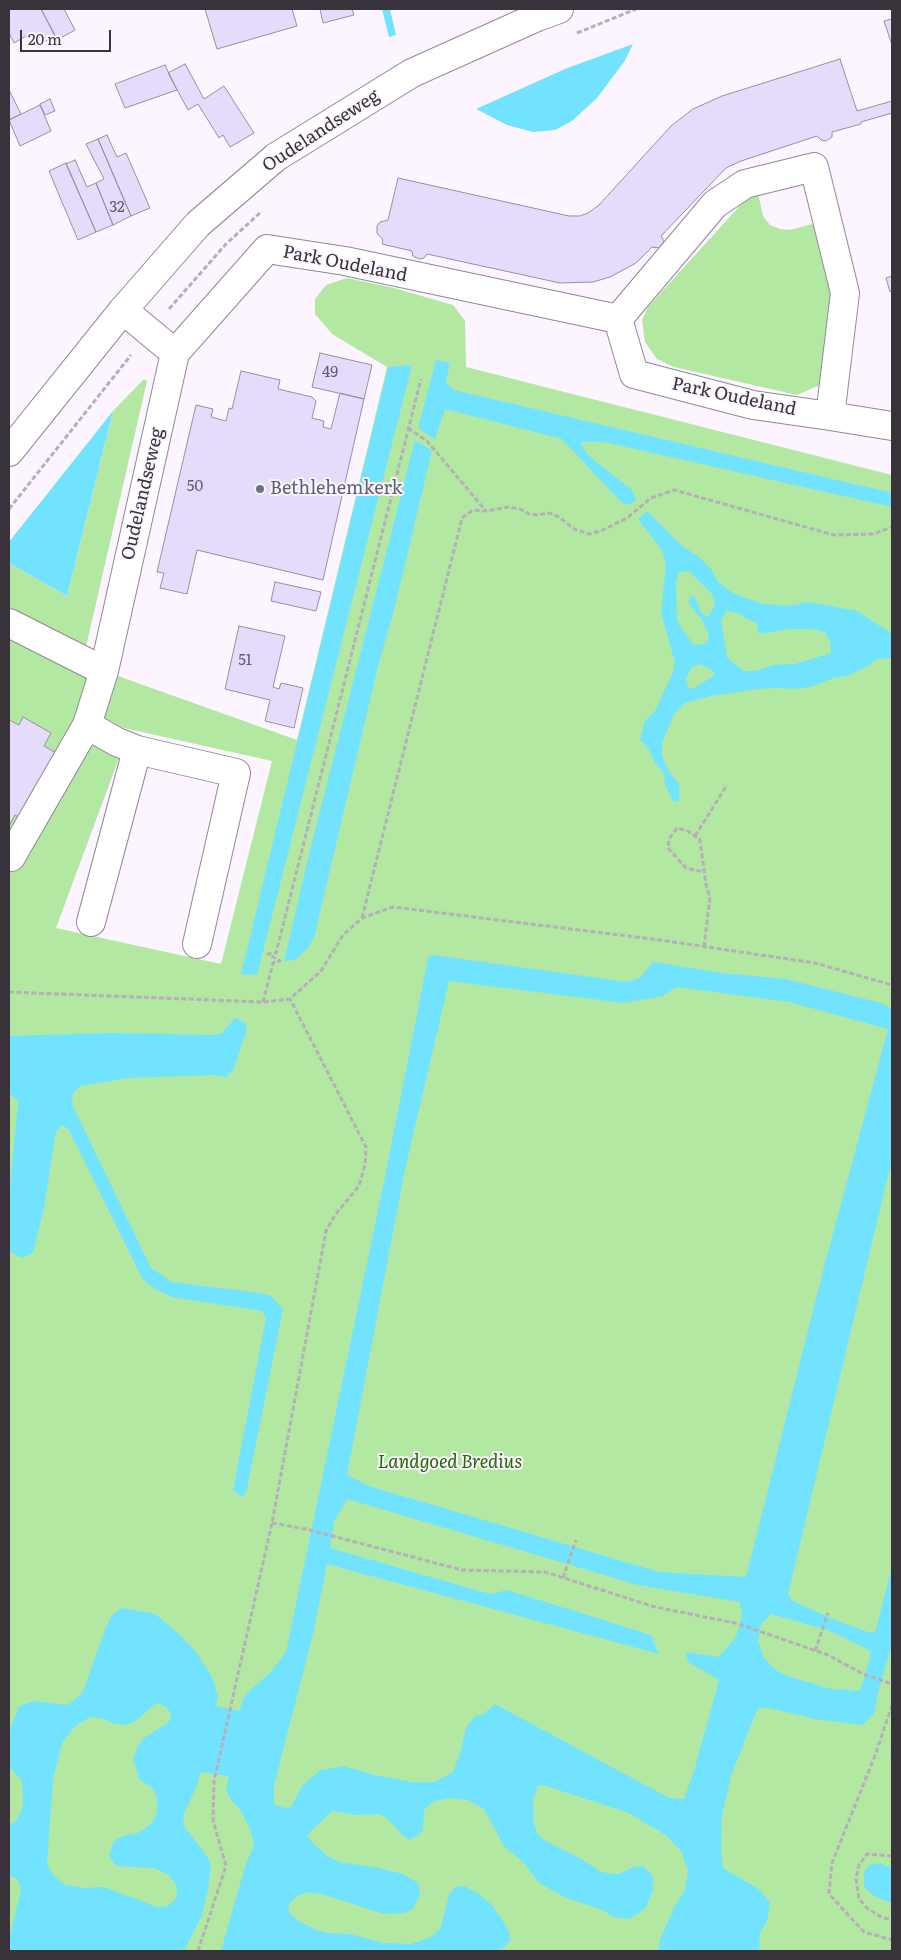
<!DOCTYPE html>
<html>
<head>
<meta charset="utf-8">
<style>
  body { margin:0 }
  #map { position:relative; width:901px; height:1960px; overflow:hidden; background:#fcf4ff; font-family:Literata,serif }
  canvas { display:block }
  .frame { position:absolute; inset:0; border:10px solid #38333a; pointer-events:none }
  .scale { position:absolute; left:20px; top:30px; width:91px; height:22px; box-sizing:border-box; border:2px solid #38333a; border-top:0; padding-left:6px; font-size:15px; line-height:18px; white-space:nowrap; color:#38333a; -webkit-text-stroke:4px #fcf4ff; paint-order:stroke }
</style>
</head>
<body>
<div id="map">
<canvas width="901" height="1960"></canvas>
<div class="frame"></div>
<div class="scale">20 m</div>
</div>
<script>
const context = document.querySelector('canvas').getContext('2d');
context.lineJoin = 'round';
function fillPath(path, color) { context.fillStyle = color; context.fill(path, 'evenodd'); }
const shape = rows => new Path2D(rows.map(r => 'M' + r).join(''));
function trace(path, color, width, dash) { context.strokeStyle = color; context.lineWidth = width; context.lineCap = dash ? 'butt' : 'round'; context.setLineDash(dash || []); context.stroke(path); }
function label(font, color, halo, rows, align = 'center') {
  context.font = font + ' Literata,serif'; context.lineWidth = 4; context.setLineDash([]); context.textBaseline = 'middle'; context.strokeStyle = halo; context.fillStyle = color; for (const [text, x, y, turn = 0] of rows) {
    context.save(); context.translate(x, y); context.rotate((+turn || 0) * Math.PI / 180); context.textAlign = isNaN(turn) ? turn : align; if (halo) context.strokeText(text, 0, 0); context.fillText(text, 0, 0); context.restore();
  }
}
fillPath(shape([
  [754,190,759,198,763,216,770,225,780,229,790,230,816,223,833,292,825,383,797,395,674,367,657,359,645,342,642,320,648,307],
  [347,278,394,288,453,305,465,321,466,367,892,475,892,1951,9,1951,9,563,67,596,113,411,144,379,147,381,83,660,104,671,297,740,387,367,332,334,315,314,315,299,326,285],
  [115,726,272,761,221,964,56,928,119,758]
]), '#b3e8a2');
fillPath(shape([
  [382,9,390,9,396,35,389,37],
  [633,44,624,62,597,98,572,121,555,130,533,132,507,125,476,109,565,69],
  [436,360,450,363,446,382,454,390,892,493,892,507,604,442,583,442,581,444,590,457,632,490,636,500,629,505,621,502,562,439,445,409,435,439,418,428],
  [412,365,257,975,241,974,388,367],
  [113,411,67,596,9,563,9,542],
  [415,440,432,451,393,614,379,662,314,938,305,951,294,960,284,961,310,850],
  [647,511,682,546,699,557,711,569,718,582,733,593,762,604,791,606,809,602,857,611,892,634,892,658,877,659,866,667,847,676,834,678,810,687,792,689,777,688,757,689,711,696,685,703,674,714,662,743,662,755,668,770,679,784,679,802,673,801,665,785,664,773,655,763,648,748,640,740,645,721,655,711,673,672,675,662,661,613,666,565,662,550,638,519],
  [680,571,690,572,712,594,715,604,708,617,701,612,695,597,690,595,689,604,702,620,709,635,707,643,699,645,693,644,680,626,677,618,676,582],
  [727,611,737,613,757,624,759,634,789,629,812,629,825,632,830,641,831,653,795,664,773,665,756,671,744,671,727,658,721,620],
  [699,664,710,669,715,675,693,689,688,687,686,678,691,668],
  [433,955,627,982,640,978,653,962,722,973,786,979,881,1003,892,1009,892,1159,788,1594,791,1600,837,1621,871,1633,875,1632,876,1629,892,1567,892,1644,878,1693,874,1714,862,1725,815,1719,769,1708,760,1708,756,1712,731,1776,722,1815,721,1850,723,1868,760,1890,770,1903,767,1921,760,1933,759,1951,658,1951,661,1937,675,1906,685,1890,688,1871,681,1851,667,1836,629,1813,543,1785,538,1786,533,1800,534,1824,538,1835,546,1841,585,1861,599,1871,610,1874,619,1874,633,1867,643,1866,653,1877,653,1891,645,1909,629,1919,613,1917,605,1911,564,1897,538,1882,524,1863,504,1846,484,1809,468,1800,450,1798,434,1801,424,1810,423,1830,417,1836,409,1840,402,1835,389,1820,380,1814,356,1815,332,1811,307,1835,312,1842,327,1856,340,1862,378,1868,403,1874,418,1883,420,1895,413,1909,404,1913,384,1914,325,1895,309,1892,297,1896,288,1905,290,1914,299,1921,317,1930,328,1933,350,1934,384,1943,411,1944,429,1938,440,1930,449,1895,455,1887,464,1886,477,1893,490,1903,507,1927,511,1940,502,1949,489,1951,221,1951,245,1866,254,1845,250,1829,241,1811,231,1800,226,1789,229,1776,200,1772,197,1785,184,1814,183,1825,204,1852,211,1864,208,1889,202,1915,184,1951,9,1951,9,1940,21,1890,18,1880,9,1875,9,1824,14,1823,21,1813,23,1802,22,1781,9,1766,9,1732,19,1706,34,1701,68,1705,83,1692,105,1629,112,1615,121,1608,155,1614,179,1634,196,1652,212,1677,218,1696,216,1706,240,1711,242,1701,250,1690,269,1674,286,1652,386,1172,428,958],
  [449,981,624,1003,663,996,676,987,789,1002,888,1029,824,1267,746,1577,659,1572,369,1486,347,1475,404,1174],
  [347,1499,638,1585,740,1602,742,1617,736,1637,719,1657,686,1652,688,1662,719,1680,694,1771,684,1799,669,1798,495,1704,482,1715,475,1716,466,1728,461,1750,453,1772,435,1782,411,1782,374,1775,343,1766,319,1771,302,1786,291,1807,285,1808,274,1804,274,1785,313,1634,327,1564,659,1654,651,1635,507,1590,490,1594,330,1548,334,1522],
  [771,1614,830,1631,869,1650,871,1654,869,1661,860,1691,831,1689,791,1677,777,1671,764,1658,758,1641,761,1624],
  [156,1703,165,1706,171,1713,169,1722,144,1738,136,1749,133,1760,140,1780,151,1787,157,1796,157,1814,150,1825,138,1833,122,1836,113,1842,109,1856,116,1866,155,1868,169,1875,177,1886,177,1898,168,1906,157,1907,104,1887,84,1888,65,1885,53,1875,47,1864,53,1779,62,1743,75,1726,90,1717,102,1718,112,1723,125,1725,136,1721],
  [235,1018,244,1022,247,1029,233,1071,225,1077,214,1075,128,1078,80,1086,73,1093,72,1104,151,1268,172,1282,259,1293,271,1296,283,1309,246,1493,242,1497,233,1490,266,1318,262,1311,172,1297,155,1289,142,1278,69,1130,63,1125,56,1131,44,1208,33,1253,21,1258,9,1251,9,1199,18,1101,9,1093,9,1036,112,1033,214,1035,222,1033],
  [880,1863,892,1868,892,1903,874,1896,864,1887,864,1872,869,1865]
]), '#71e3fe');
const building = shape([
  [9,9,41,9,56,37,41,43,37,41,31,33,14,43,9,33,9,9],
  [41,9,64,9,75,30,57,40,41,9],
  [205,9,292,9,297,26,217,49,205,9],
  [320,9,352,9,354,15,323,23,320,9],
  [892,19,892,45,884,21,892,19],
  [840,59,857,111,892,101,892,113,861,122,861,124,832,132,832,137,826,141,821,140,817,136,741,161,726,168,661,236,664,241,660,248,652,247,636,263,610,277,593,282,560,283,427,254,424,258,419,259,413,256,412,251,382,244,383,240,377,233,377,226,380,222,388,220,398,178,569,216,580,216,588,213,599,205,671,126,693,109,722,96,840,59],
  [185,64,204,99,224,86,254,133,230,147,223,135,219,138,198,104,188,110,168,73,185,64],
  [165,65,177,90,125,108,115,84,165,65],
  [9,90,21,114,9,120,9,90],
  [50,99,55,111,45,115,40,104,50,99],
  [40,105,51,131,20,146,9,120,40,105],
  [107,135,117,157,126,153,150,208,131,216,98,139,107,135],
  [98,139,131,216,113,225,96,183,104,179,86,144,98,139],
  [75,160,87,187,96,183,113,225,96,232,66,164,75,160],
  [66,163,96,232,78,240,49,171,66,163],
  [892,276,892,291,890,292,886,278,892,276],
  [320,353,372,365,364,399,312,387,320,353],
  [241,371,280,380,278,389,312,397,316,401,312,418,324,421,323,427,331,429,340,393,364,399,323,580,197,550,187,594,160,588,164,573,157,572,196,405,213,409,211,417,226,421,229,408,232,409,241,371],
  [275,582,321,592,316,611,271,601,275,582],
  [239,626,285,636,273,687,279,689,281,683,303,688,294,728,265,721,270,700,225,689,239,626],
  [23,717,51,733,44,746,56,753,19,817,15,815,9,826,9,720,19,725,23,717]
]);
fillPath(building, '#e5dcfb');
trace(building, '#9590a1', 1);
const minor = shape([
  [175,353,267,249,345,261,618,319,715,204,745,184,814,167,845,293,830,416,753,405,634,374,618,319],
  [830,416,892,426],
  [9,623,104,671],
  [87,725,117,742,137,750,236,773,197,944],
  [9,856,11,857,87,725,104,671,175,353,123,310],
  [91,922,137,750]
]);
const major = shape([
  [9,452,123,310,198,224,276,157,412,73,537,17,559,9]
]);
trace(minor, '#938797', 30);
trace(major, '#938797', 30);
trace(shape([
  [577,33,636,9],
  [169,309,226,244,262,211],
  [408,428,427,441,486,511],
  [9,509,131,355],
  [695,836,727,785],
  [362,918,462,518,473,510,487,511,508,507,520,509,529,514,537,515,550,513,559,517,574,529,590,534,603,530,627,518,651,498,674,490,834,535,873,534,892,527],
  [704,947,710,897,706,885,700,840,688,831,677,828,669,839,668,848,686,868,704,872],
  [9,992,263,1002,290,999,321,971,343,935,362,918,393,907,660,940,815,963,892,985],
  [263,1002,273,963,280,961,268,954,276,953,421,379],
  [272,1523,306,1529,462,1570,545,1572,655,1607,735,1623,765,1633,828,1655,863,1674,892,1684],
  [563,1578,576,1540],
  [815,1651,828,1613],
  [892,1705,876,1753,832,1863,829,1894,864,1932,892,1940],
  [892,1750,892,1759],
  [892,1856,867,1854,859,1865,856,1879,859,1899,867,1908,881,1917,892,1920],
  [198,1951,226,1866,213,1820,214,1781,272,1523,326,1231,335,1215,359,1186,365,1165,366,1147,290,999]
]), '#b6afb9', 3, [5, 2.5]);
trace(minor, '#fff', 28);
trace(major, '#fff', 28);
for (const [x, y, r, color] of [
  [260,489,5,"#6b7280"]
]) { const dot = new Path2D(); dot.arc(x, y, r, 0, 2 * Math.PI); context.fillStyle = color; context.fill(dot); trace(dot, '#fcf4ff', 2); }
label('15px', '#635d6a', null, [
  ["32",117,208],
  ["49",330,373],
  ["50",195,487],
  ["51",245,661]
]);
label('18px', '#38333a', '#fcf4ff', [
  ["Oudelandseweg",321,131,-33],
  ["Park Oudeland",345,264,11],
  ["Park Oudeland",734,397,12],
  ["Oudelandseweg",143,494,-77]
]);
label('18px', '#5b616d', '#fcf4ff', [
  ["Bethlehemkerk",270,489]
], 'left');
label('italic 18px', '#256601', '#fcf4ff', [
  ["Landgoed Bredius",450,1463]
]);
</script>
</body>
</html>
